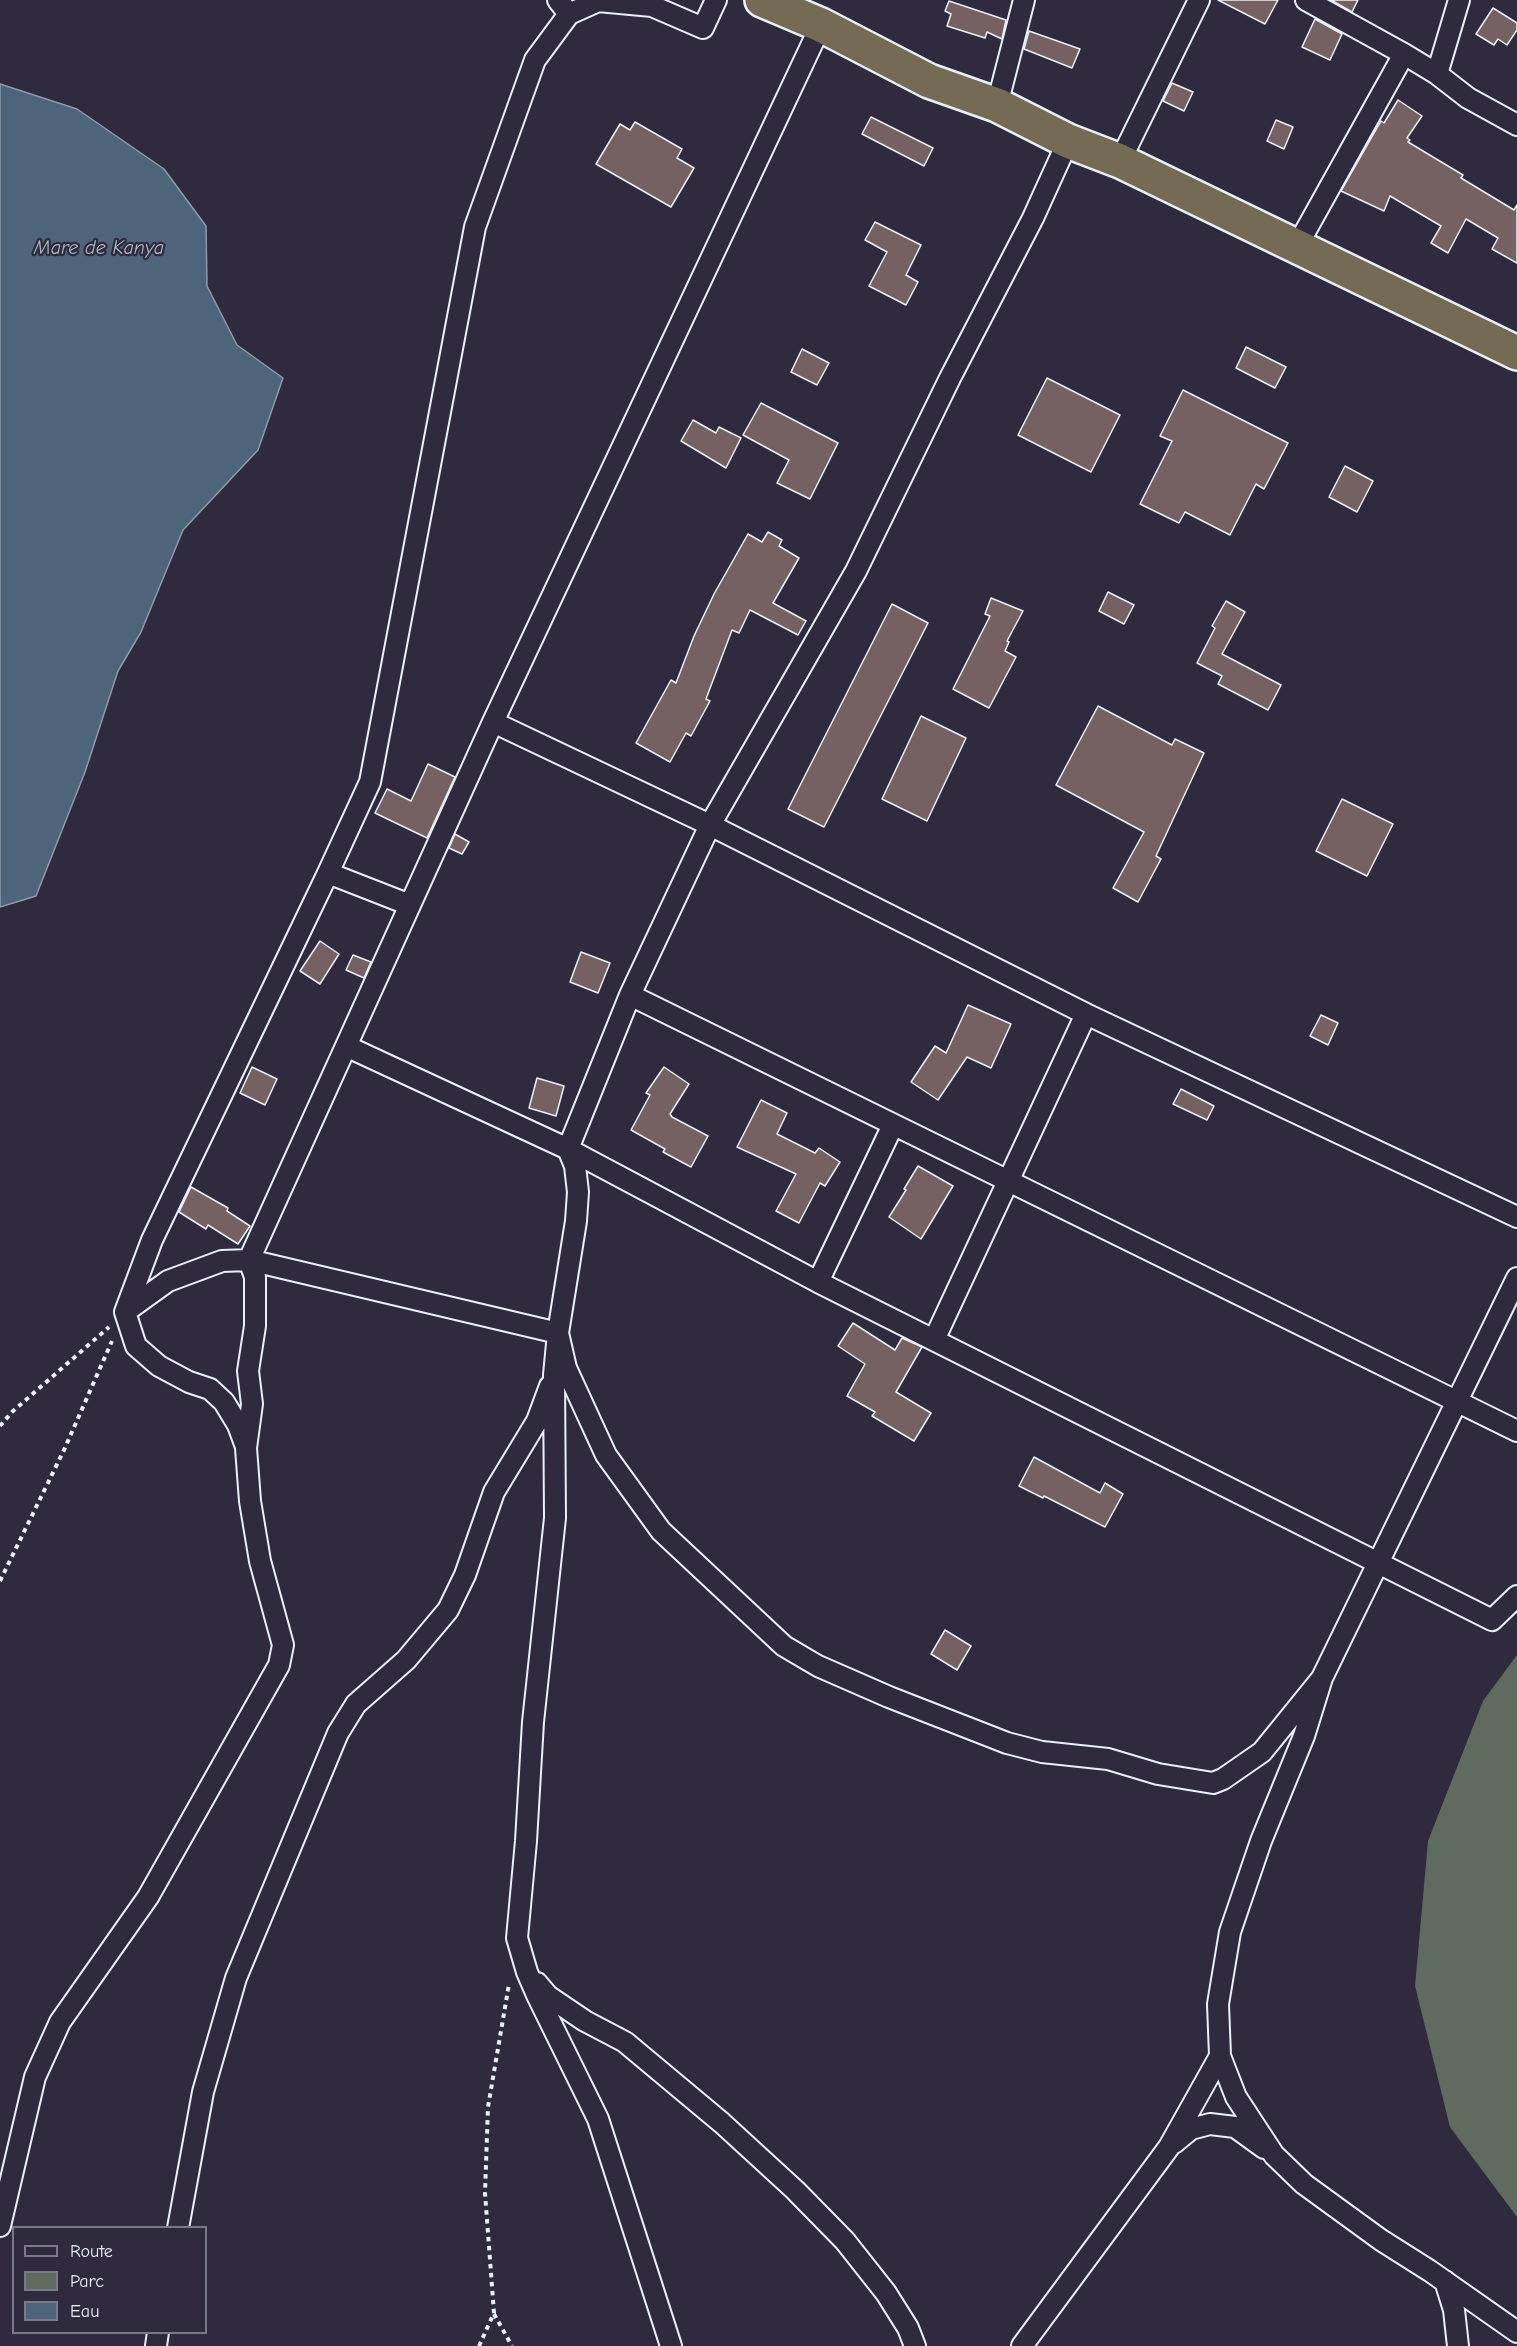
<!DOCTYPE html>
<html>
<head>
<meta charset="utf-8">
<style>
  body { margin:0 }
  #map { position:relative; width:1517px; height:2346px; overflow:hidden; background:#2f2a3d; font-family:"Comic Neue",sans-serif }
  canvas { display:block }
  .legend { position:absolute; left:12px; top:2226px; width:195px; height:108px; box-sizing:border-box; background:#2f2a3d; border:2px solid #797a88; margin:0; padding:8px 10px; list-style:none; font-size:18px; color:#e8f1f8 }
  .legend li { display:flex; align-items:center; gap:12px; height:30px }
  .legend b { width:30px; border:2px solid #797a88 }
</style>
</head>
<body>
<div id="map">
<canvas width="1517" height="2346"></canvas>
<ul class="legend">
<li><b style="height:8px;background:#2f2a3d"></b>Route</li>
<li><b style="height:16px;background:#606b5f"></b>Parc</li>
<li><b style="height:16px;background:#4e647a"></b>Eau</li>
</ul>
</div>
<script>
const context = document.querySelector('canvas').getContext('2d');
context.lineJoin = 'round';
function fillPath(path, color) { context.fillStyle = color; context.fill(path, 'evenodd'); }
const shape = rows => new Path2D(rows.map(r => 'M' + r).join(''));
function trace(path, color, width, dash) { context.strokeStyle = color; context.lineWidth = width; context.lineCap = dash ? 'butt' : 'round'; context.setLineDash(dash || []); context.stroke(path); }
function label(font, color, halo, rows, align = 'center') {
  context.font = font + ' "Comic Neue",sans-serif'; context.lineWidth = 4.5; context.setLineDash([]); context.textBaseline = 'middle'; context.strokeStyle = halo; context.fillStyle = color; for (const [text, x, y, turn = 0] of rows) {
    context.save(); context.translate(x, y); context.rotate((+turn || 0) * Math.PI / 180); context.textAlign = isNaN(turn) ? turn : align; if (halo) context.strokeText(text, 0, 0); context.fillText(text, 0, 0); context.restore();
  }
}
fillPath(shape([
  [1517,1655,1517,2217,1450,2127,1415,1986,1428,1841,1483,1701]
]), '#606b5f');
const water = shape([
  [0,84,77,109,164,169,206,226,207,286,237,345,283,378,258,450,183,530,141,632,118,671,85,772,36,896,0,907,0,84]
]);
fillPath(water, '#4e647a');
trace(water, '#8c9cac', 1.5);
const building = shape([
  [1218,0,1278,0,1265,24,1218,0],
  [1331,0,1358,0,1352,12,1331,0],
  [949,1,1006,20,1002,39,987,32,985,38,947,26,951,14,945,11,949,1],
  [1493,8,1517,23,1517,30,1507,45,1498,39,1494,45,1476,34,1493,8],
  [1315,19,1342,34,1330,60,1302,47,1315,19],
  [1029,31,1080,49,1072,68,1024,49,1029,31],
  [1172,83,1193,92,1184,111,1163,101,1172,83],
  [1398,100,1422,116,1407,138,1410,140,1408,142,1463,175,1461,178,1514,210,1517,205,1517,263,1492,249,1498,238,1466,219,1448,253,1431,243,1441,226,1390,196,1384,211,1341,191,1381,121,1384,123,1398,100],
  [871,117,933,148,924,166,862,134,871,117],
  [1276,120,1293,127,1284,149,1267,141,1276,120],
  [635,122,682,149,677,158,694,168,671,207,596,164,620,124,630,130,635,122],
  [875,222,921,245,906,275,918,282,906,305,869,286,887,252,865,240,875,222],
  [1246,347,1286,367,1275,388,1236,368,1246,347],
  [802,349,829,363,817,385,791,372,802,349],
  [1047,378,1120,415,1091,472,1018,435,1047,378],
  [1183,390,1288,443,1264,489,1256,484,1230,535,1185,512,1179,523,1140,504,1172,441,1160,436,1183,390],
  [761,403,838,443,810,499,777,483,789,460,743,435,761,403],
  [693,420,716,433,719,427,741,438,726,468,681,441,693,420],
  [1345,466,1373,481,1357,512,1329,497,1345,466],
  [768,532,782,540,779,546,799,558,773,603,806,621,798,635,750,610,739,633,732,630,706,699,710,701,691,736,686,733,670,762,636,743,671,680,676,683,694,636,714,594,748,534,762,542,768,532],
  [1108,592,1134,605,1124,624,1099,611,1108,592],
  [991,598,1023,611,1007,641,1009,642,1005,651,1016,657,989,708,953,689,990,616,985,614,991,598],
  [1226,601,1245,612,1222,654,1281,685,1268,710,1218,684,1222,676,1197,663,1215,628,1212,626,1226,601],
  [892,604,928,623,824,827,788,809,892,604],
  [1098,706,1172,745,1175,739,1204,753,1156,856,1161,859,1138,902,1113,888,1144,832,1056,785,1098,706],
  [921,716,966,738,927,821,882,799,921,716],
  [428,764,455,777,427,838,375,813,387,789,411,801,428,764],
  [1342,799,1393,824,1367,876,1316,851,1342,799],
  [455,834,469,842,462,854,449,848,455,834],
  [320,941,339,954,320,984,300,971,320,941],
  [581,952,610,963,598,993,570,982,581,952],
  [353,955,371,962,364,978,346,970,353,955],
  [968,1005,1011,1024,991,1068,967,1057,938,1100,911,1082,935,1046,946,1053,968,1005],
  [1321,1015,1338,1023,1328,1045,1310,1036,1321,1015],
  [252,1067,277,1079,265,1105,240,1093,252,1067],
  [664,1067,689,1084,670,1114,672,1117,708,1136,691,1167,663,1152,665,1149,631,1130,650,1095,646,1093,664,1067],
  [537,1078,564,1086,556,1116,529,1108,537,1078],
  [1181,1089,1214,1106,1207,1120,1173,1104,1181,1089],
  [761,1100,787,1113,777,1134,815,1153,819,1148,840,1162,825,1186,820,1183,799,1223,776,1211,796,1174,737,1147,761,1100],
  [918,1166,953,1186,921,1239,889,1217,906,1190,904,1189,918,1166],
  [191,1187,228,1208,227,1211,250,1226,238,1244,208,1225,206,1229,179,1212,191,1187],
  [853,1323,895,1350,902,1338,922,1347,896,1392,931,1413,914,1441,872,1416,875,1412,847,1396,865,1364,838,1346,853,1323],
  [1034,1457,1100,1493,1105,1483,1123,1494,1105,1527,1044,1496,1043,1498,1019,1486,1034,1457],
  [945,1630,971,1646,957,1670,931,1654,945,1630]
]);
fillPath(building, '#756062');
trace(building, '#e8f1f8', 1.5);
const street = shape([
  [1306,0,1404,54,1437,74,1468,98,1517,125],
  [569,14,598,1,652,6,703,28,716,0],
  [1437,74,1459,0],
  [997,105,1024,0],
  [1068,141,1033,218,950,378,856,571,710,825,630,995,568,1149,575,1166,578,1192,576,1221,558,1333,566,1368,606,1455,661,1531,784,1646,818,1666,889,1697,1007,1743,1042,1752,1108,1759,1158,1774,1213,1783,1223,1779,1262,1752,1322,1678],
  [1120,161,1199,0],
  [1296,248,1404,54],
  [493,722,710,825,1086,1014,1517,1217],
  [410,905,328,873,370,782,475,227,535,60,569,14,558,0],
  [630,995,1517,1431],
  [346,1046,568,1149,818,1282,1492,1620,1517,1596],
  [818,1282,893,1125],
  [125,1312,168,1281,222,1261,249,1260,558,1333,554,1375,555,1518,533,1722,526,1841,517,1938,527,1972,537,1995,598,2119,671,2346],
  [934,1340,1086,1014],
  [245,1444,238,1425,224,1402,210,1389,189,1382,159,1366,136,1346,125,1312,152,1240,328,873],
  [537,1983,548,1996,585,2021,625,2042,722,2123,795,2190,845,2241,886,2293,908,2328,915,2346],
  [1220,2056,1236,2097,1274,2155,1304,2184,1381,2240,1430,2271,1517,2332],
  [1174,2143,1191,2129,1210,2124,1235,2127,1264,2148],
  [0,2226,35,2077,60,2022,148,1897,279,1665,283,1645,260,1561,250,1501,246,1448,252,1404,248,1371,255,1326,255,1277,249,1260,493,722,821,25],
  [178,2228,203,2092,236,1978,338,1733,356,1704,406,1660,448,1610,465,1575,494,1492,537,1421,550,1386],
  [1445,2281,1454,2310,1458,2346],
  [156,2346,158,2332],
  [1022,2346,1169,2147,1220,2056,1218,2004,1230,1932,1261,1841,1304,1736,1322,1678,1517,1278]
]);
const highway = shape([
  [762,0,821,25,929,81,997,105,1068,141,1120,161,1517,353]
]);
trace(street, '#e8f1f8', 24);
trace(highway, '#e8f1f8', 38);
trace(shape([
  [0,1426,12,1412,109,1327],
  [0,1581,64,1450,112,1341],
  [494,2314,512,2346],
  [479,2346,494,2313,485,2193,488,2107,509,1984]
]), '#e8f1f8', 4, [4.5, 4.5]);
trace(street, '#2f2a3d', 20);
trace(highway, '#756b55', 33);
label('italic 20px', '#aab9c6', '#2f2a3d', [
  ["Mare de Kanya",99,248]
]);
</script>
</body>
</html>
